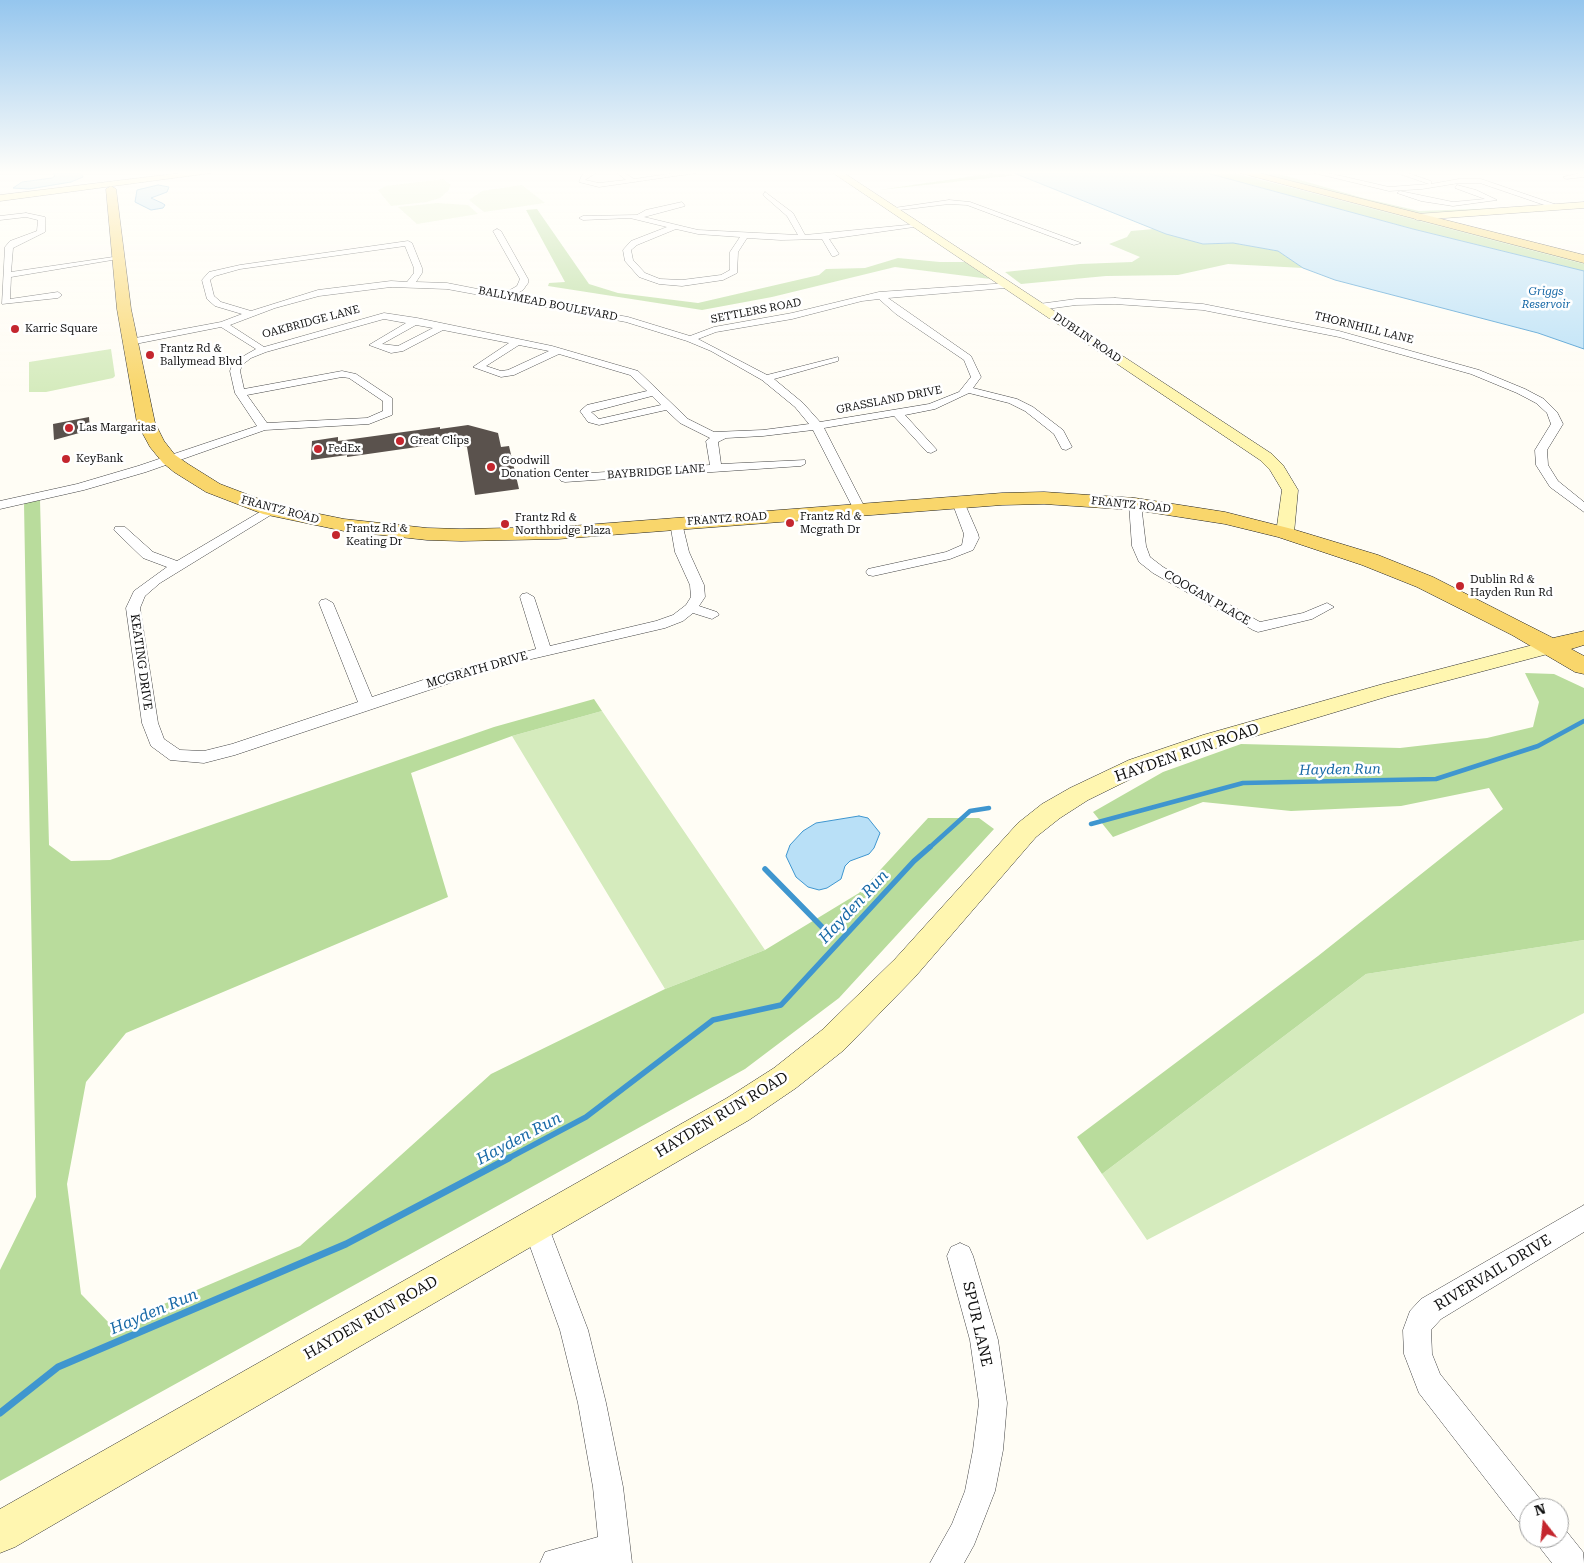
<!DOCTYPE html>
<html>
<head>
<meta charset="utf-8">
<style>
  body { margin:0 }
  #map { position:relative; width:1584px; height:1563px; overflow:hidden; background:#fffdf5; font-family:"Roboto Serif",serif }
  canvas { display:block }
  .north { position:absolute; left:1519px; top:1498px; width:50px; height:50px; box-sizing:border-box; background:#fff; border:1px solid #a0a0a0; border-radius:50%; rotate:344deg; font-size:14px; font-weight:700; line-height:20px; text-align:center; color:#111 }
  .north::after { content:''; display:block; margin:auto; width:18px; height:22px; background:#c4262e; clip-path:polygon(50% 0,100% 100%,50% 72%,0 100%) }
</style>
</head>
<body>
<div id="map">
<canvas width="1584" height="1563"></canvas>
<div class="north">N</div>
</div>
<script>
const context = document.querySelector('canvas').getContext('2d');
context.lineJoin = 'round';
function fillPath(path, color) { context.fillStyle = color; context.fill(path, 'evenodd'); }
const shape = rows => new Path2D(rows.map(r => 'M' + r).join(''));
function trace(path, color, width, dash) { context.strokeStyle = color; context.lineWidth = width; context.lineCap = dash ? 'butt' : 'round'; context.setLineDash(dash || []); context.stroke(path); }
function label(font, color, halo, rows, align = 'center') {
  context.font = font + ' "Roboto Serif",serif'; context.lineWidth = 5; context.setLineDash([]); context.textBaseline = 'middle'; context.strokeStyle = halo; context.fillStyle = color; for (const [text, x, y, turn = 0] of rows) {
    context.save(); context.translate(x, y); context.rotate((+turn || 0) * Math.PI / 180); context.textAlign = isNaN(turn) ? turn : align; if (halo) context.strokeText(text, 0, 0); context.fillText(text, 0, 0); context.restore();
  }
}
fillPath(shape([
  [1234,173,1584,261,1584,264,1308,193],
  [111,349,115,376,113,378,46,392,29,392,29,362],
  [602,711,765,950,665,989,512,736],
  [1584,940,1584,1013,1147,1240,1102,1174,1366,974]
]), '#d5ebbd');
fillPath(shape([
  [987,173,1017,175,879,190,987,174],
  [1207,173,1234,173,1584,264,1584,271,1413,229],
  [1262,173,1276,173,1363,198,1419,211,1534,207,1420,215,1269,178],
  [537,209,589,284,618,293,698,303,819,275,826,269,865,268,898,258,940,262,965,262,990,279,895,267,772,297,702,310,548,286,549,283,565,282,526,210],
  [1154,229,1203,244,1233,243,1278,251,1303,268,1228,264,1178,275,1106,276,1021,284,1005,272,1080,264,1132,262,1140,257,1109,244,1127,237,1131,231],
  [40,500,49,845,71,861,110,860,494,727,594,699,602,711,512,736,411,773,448,897,126,1033,86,1082,67,1184,81,1294,112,1326,300,1246,491,1074,665,989,765,950,859,893,928,818,979,818,994,829,839,998,745,1069,0,1481,0,1270,36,1197,24,503],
  [1525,673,1554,674,1584,688,1584,940,1366,974,1102,1174,1077,1137,1318,956,1503,809,1489,788,1401,806,1291,811,1203,802,1113,837,1093,812,1163,772,1241,744,1400,748,1487,738,1533,727,1539,702]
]), '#b9dc9c');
fillPath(shape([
  [443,179,451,185,448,191,440,198,427,202,391,206,378,190,386,186],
  [522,185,545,203,484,212,469,200,482,191],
  [437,203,468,205,478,214,417,224,398,207]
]), '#e6f2cf');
const water = shape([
  [53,173,80,173,83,177,71,182,29,189,13,188,22,182,52,178,55,176,53,173],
  [1014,173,1207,173,1413,229,1584,271,1584,349,1538,333,1335,280,1303,268,1278,251,1233,243,1203,244,1166,234,1014,173],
  [158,185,169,187,167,192,151,198,162,203,165,205,163,208,151,210,135,202,137,190,158,185],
  [859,816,868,818,880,833,874,848,869,854,850,861,845,866,841,879,827,888,819,890,808,887,796,877,786,856,790,845,803,831,816,823,859,816]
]);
fillPath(water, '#b9e0f7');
trace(water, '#3f96cf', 1);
trace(shape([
  [1091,824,1243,783,1436,779,1538,746,1584,721],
  [929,848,970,811,989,808]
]), '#3f96cf', 4.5);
trace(shape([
  [765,869,822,927],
  [507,1159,586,1117,713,1020,781,1005,914,861,930,847]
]), '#3f96cf', 5.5);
trace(shape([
  [0,1413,58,1367,346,1244,509,1158]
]), '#3f96cf', 7);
fillPath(shape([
  [89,417,90,430,54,440,53,424],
  [468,425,498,433,501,447,509,446,519,489,475,495,467,447,452,442,347,457,347,455,311,460,312,441,338,437,338,441,440,427,440,429]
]), '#5a524d');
const minor = shape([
  [585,173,596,173,585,180,599,183,626,180,617,173,625,173,634,179,675,173,696,173,599,187,579,182,582,175,585,173],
  [1314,173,1328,173,1389,187,1429,184,1397,173,1408,173,1431,181,1431,184,1459,179,1481,179,1563,207,1556,209,1480,183,1459,183,1422,189,1389,191,1314,173],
  [1580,173,1584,173,1584,177,1566,179,1563,177,1580,173],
  [1457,185,1476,190,1497,200,1453,206,1421,201,1397,193,1400,191,1453,202,1485,199,1455,188,1457,185],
  [765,192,793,213,805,235,917,224,921,226,829,239,839,254,835,256,832,256,822,239,781,240,747,238,738,252,737,273,723,280,682,286,659,284,639,277,625,261,623,250,631,241,667,227,630,218,583,220,579,218,583,216,637,215,646,210,682,202,685,206,644,217,698,230,798,235,787,216,763,195,765,192],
  [676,229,698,234,740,237,730,252,730,270,721,275,682,280,660,279,645,273,633,260,631,250,637,245,676,229],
  [949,200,970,202,1081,243,1074,245,967,205,949,204,891,211,887,209,949,200],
  [26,213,45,217,45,232,13,248,11,272,120,256,124,258,11,277,10,299,58,292,62,295,58,298,2,304,5,247,10,241,37,231,38,220,26,217,0,220,0,216,26,213],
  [497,229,501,231,528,279,528,283,523,290,512,296,628,317,690,336,714,327,792,313,879,292,1008,283,1009,285,1005,288,888,298,971,356,981,377,973,388,1017,399,1033,407,1063,430,1072,447,1066,450,1062,449,1054,434,1025,411,1009,403,969,393,935,409,905,415,937,450,931,453,927,452,894,416,824,428,866,510,860,514,854,510,813,430,763,436,726,438,718,442,721,464,805,460,805,464,801,466,565,482,561,481,559,478,561,475,710,465,706,441,710,438,680,423,666,410,599,425,588,422,580,411,587,405,647,391,630,375,559,354,514,375,501,377,473,367,509,343,443,330,403,351,391,353,369,345,406,323,384,319,266,352,251,358,242,365,240,371,244,389,342,371,356,374,392,398,392,415,369,424,265,430,146,472,84,490,0,509,0,501,77,484,138,466,257,426,235,393,230,371,233,362,256,349,221,327,130,345,125,342,130,339,221,322,242,314,215,306,207,299,202,280,209,272,240,265,408,241,412,243,422,268,422,273,416,282,447,283,503,294,517,286,520,279,493,231,497,229],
  [405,246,414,268,414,273,407,282,391,281,318,290,251,311,221,302,214,296,210,280,215,276,240,269,405,246],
  [391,287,447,289,626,322,687,341,711,351,762,380,795,407,809,424,763,430,714,432,688,419,638,371,552,346,417,318,384,313,264,347,230,325,275,308,319,296,391,287],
  [879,299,896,314,964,360,971,377,959,392,929,404,820,422,803,403,774,379,838,361,838,357,767,375,698,339,716,332,792,319,862,301,879,299],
  [416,325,433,328,398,346,382,344,416,325],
  [519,345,549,351,508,370,501,371,486,366,519,345],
  [342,377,349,378,383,401,383,411,367,418,267,423,247,395,342,377],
  [652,396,661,405,599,419,591,412,652,396],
  [1115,298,1203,304,1339,331,1479,370,1525,389,1544,399,1557,412,1563,424,1547,450,1548,465,1558,481,1584,502,1584,512,1550,487,1536,465,1535,450,1551,424,1547,413,1536,403,1517,393,1471,374,1339,337,1203,310,1115,304,1076,305,1039,310,1035,307,1039,304,1076,299,1115,298],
  [958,498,964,502,978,534,979,538,973,550,950,559,873,576,868,575,866,572,868,569,946,552,962,545,964,534,952,502,958,498],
  [1135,500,1141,504,1146,546,1150,557,1163,567,1260,622,1303,613,1327,603,1334,607,1312,619,1258,632,1253,630,1153,573,1139,562,1132,546,1129,504,1135,500],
  [270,506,276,510,274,513,160,583,145,596,140,608,158,723,164,739,180,750,204,751,232,744,358,702,319,603,321,600,326,599,333,603,372,697,441,674,536,649,520,597,522,594,527,593,534,597,550,646,656,621,673,615,686,605,691,597,690,585,675,552,670,523,676,519,682,523,689,552,704,585,705,597,699,606,717,612,719,615,712,619,693,613,683,621,665,628,523,661,453,682,235,755,204,763,170,760,151,746,142,723,126,608,134,591,167,567,143,558,114,530,115,527,125,527,153,552,177,561,270,506],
  [1584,1205,1584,1232,1441,1319,1431,1330,1432,1354,1440,1374,1540,1499,1543,1508,1529,1508,1529,1525,1518,1521,1419,1393,1404,1354,1403,1330,1410,1311,1421,1299,1584,1205],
  [535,1211,544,1215,588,1330,606,1403,623,1487,632,1563,540,1563,545,1552,598,1537,593,1487,578,1403,560,1330,522,1224,526,1215,535,1211],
  [960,1243,969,1247,973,1256,998,1340,1007,1403,1003,1450,995,1491,974,1545,964,1563,930,1563,952,1524,965,1491,973,1450,979,1403,970,1340,947,1256,951,1247,960,1243],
  [1559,1525,1563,1527,1583,1552,1584,1563,1552,1563,1541,1549,1536,1538,1559,1538,1559,1525]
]);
const secondary = shape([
  [181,173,211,173,0,201,0,195,181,173],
  [833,173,844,173,1272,454,1283,465,1298,490,1294,533,1291,537,1285,538,1279,537,1276,533,1282,490,1270,470,1260,460,833,173],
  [1584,202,1584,208,1417,220,1412,217,1417,214,1584,202],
  [1552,640,1559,641,1562,646,1559,651,1389,696,1219,747,1145,772,1088,800,1060,818,1036,837,915,977,844,1050,796,1088,749,1120,15,1547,0,1553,0,1509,727,1098,774,1068,822,1030,895,959,1018,823,1042,804,1070,788,1129,760,1203,735,1383,684,1552,640]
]);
const primary = shape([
  [1240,173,1259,173,1584,255,1584,263,1240,173],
  [111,186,116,189,131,309,155,423,164,441,175,455,188,464,220,484,275,505,344,519,427,528,461,529,558,527,1002,493,1044,492,1135,498,1225,512,1292,529,1378,555,1433,577,1553,638,1584,631,1584,645,1571,649,1584,656,1584,674,1575,672,1512,635,1417,587,1362,565,1278,537,1225,524,1135,510,1044,504,1002,505,558,539,461,541,427,540,344,531,263,514,206,492,174,472,163,463,150,447,137,423,117,309,106,189,111,186]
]);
trace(minor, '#444', 1);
trace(secondary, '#333', 1);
trace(primary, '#222', 1);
fillPath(minor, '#fff');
fillPath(secondary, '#fff6b0');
fillPath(primary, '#f9d66b');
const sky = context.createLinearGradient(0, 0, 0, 392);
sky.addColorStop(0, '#95c6ee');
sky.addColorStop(0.44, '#fffefa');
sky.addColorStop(1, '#fffefa00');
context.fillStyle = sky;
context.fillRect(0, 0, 1584, 392);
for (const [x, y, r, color] of [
  [15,329,5,"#c4262e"],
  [150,355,5,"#c4262e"],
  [69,428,5,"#c4262e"],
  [400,441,5,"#c4262e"],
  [318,449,5,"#c4262e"],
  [66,459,5,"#c4262e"],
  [491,467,5,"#c4262e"],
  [790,523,5,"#c4262e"],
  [505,524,5,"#c4262e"],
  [336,535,5,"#c4262e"],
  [1460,586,5,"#c4262e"]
]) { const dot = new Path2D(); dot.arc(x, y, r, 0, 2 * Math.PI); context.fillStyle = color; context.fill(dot); trace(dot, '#fff', 2); }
label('italic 11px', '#1768a6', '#fff', [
  ["Griggs",1546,292],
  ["Reservoir",1546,305]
]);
label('11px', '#111', '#fff', [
  ["BALLYMEAD BOULEVARD",548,304,11],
  ["SETTLERS ROAD",756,311,-11],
  ["OAKBRIDGE LANE",311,322,-15],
  ["THORNHILL LANE",1364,328,14],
  ["DUBLIN ROAD",1087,338,34],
  ["GRASSLAND DRIVE",889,400,-11],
  ["BAYBRIDGE LANE",656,472,-4],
  ["FRANTZ ROAD",1131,505,6],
  ["FRANTZ ROAD",280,510,15],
  ["FRANTZ ROAD",727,519,-4]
]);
label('11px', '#111', '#fff', [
  ["Karric Square",25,329],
  ["Frantz Rd &",160,349],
  ["Ballymead Blvd",160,362],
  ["Las Margaritas",79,428],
  ["Great Clips",410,441],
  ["FedEx",328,449],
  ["KeyBank",76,459],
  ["Goodwill",501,461],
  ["Donation Center",501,474],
  ["Frantz Rd &",800,517],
  ["Mcgrath Dr",800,530],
  ["Frantz Rd &",515,518],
  ["Northbridge Plaza",515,531],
  ["Frantz Rd &",346,529],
  ["Keating Dr",346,542],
  ["Dublin Rd &",1470,580],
  ["Hayden Run Rd",1470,593]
], 'left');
label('12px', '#111', '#fff', [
  ["COOGAN PLACE",1207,598,30],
  ["KEATING DRIVE",141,662,82],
  ["MCGRATH DRIVE",477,670,-16]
]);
label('italic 14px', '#1768a6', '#fff', [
  ["Hayden Run",1340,770,-1]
]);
label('15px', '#111', '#fff', [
  ["HAYDEN RUN ROAD",1187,753,-19],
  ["HAYDEN RUN ROAD",722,1115,-31],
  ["RIVERVAIL DRIVE",1493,1273,-31],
  ["HAYDEN RUN ROAD",371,1318,-30],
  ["SPUR LANE",977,1324,77]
]);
label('italic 16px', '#1768a6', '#fff', [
  ["Hayden Run",854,907,-47],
  ["Hayden Run",519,1139,-28],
  ["Hayden Run",154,1312,-23]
]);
</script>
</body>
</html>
